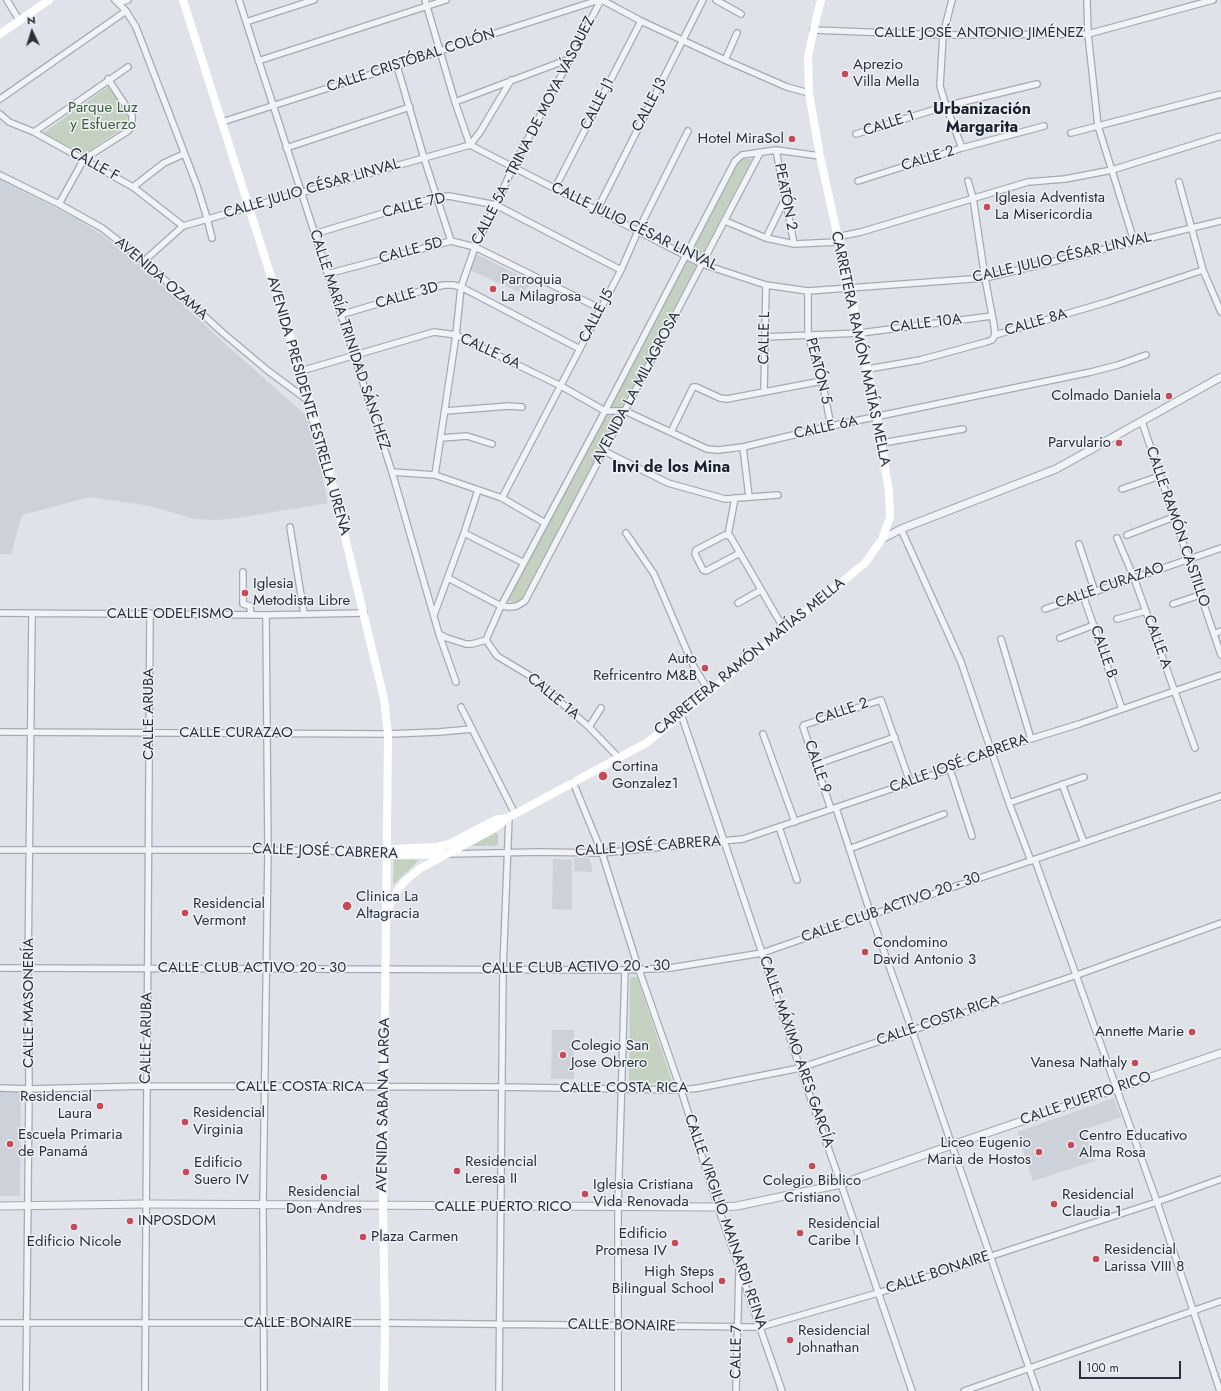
<!DOCTYPE html>
<html>
<head>
<meta charset="utf-8">
<style>
  body { margin:0 }
  #map { position:relative; width:1221px; height:1391px; overflow:hidden; background:#dfe2e8; font-family:Jost,sans-serif }
  canvas { display:block }
  .north { position:absolute; left:12px; top:12px; width:40px; height:40px; -webkit-text-stroke:3px #eef1f5; paint-order:stroke; rotate:356deg; font-size:11px; font-weight:700; line-height:16px; text-align:center; color:#292f3e }
  .north::after { content:''; display:block; margin:auto; width:14px; height:18px; background:#292f3e; clip-path:polygon(50% 0,100% 100%,50% 72%,0 100%) }
  .scale { position:absolute; left:1079px; top:1361px; width:102px; height:18px; box-sizing:border-box; border:2px solid #292f3e; border-top:0; padding-left:5px; font-size:12px; line-height:14px; white-space:nowrap; color:#292f3e; -webkit-text-stroke:3px #eef1f5; paint-order:stroke }
</style>
</head>
<body>
<div id="map">
<canvas width="1221" height="1391"></canvas>
<div class="north">N</div>
<div class="scale">100 m</div>
</div>
<script>
const context = document.querySelector('canvas').getContext('2d');
context.lineJoin = 'round';
function fillPath(path, color) { context.fillStyle = color; context.fill(path, 'evenodd'); }
const shape = rows => new Path2D(rows.map(r => 'M' + r).join(''));
function trace(path, color, width, dash) { context.strokeStyle = color; context.lineWidth = width; context.lineCap = dash ? 'butt' : 'round'; context.setLineDash(dash || []); context.stroke(path); }
function label(font, color, halo, rows, align = 'center') {
  context.font = font + ' Jost,sans-serif'; context.lineWidth = 3; context.setLineDash([]); context.textBaseline = 'middle'; context.strokeStyle = halo; context.fillStyle = color; for (const [text, x, y, turn = 0] of rows) {
    context.save(); context.translate(x, y); context.rotate((+turn || 0) * Math.PI / 180); context.textAlign = isNaN(turn) ? turn : align; if (halo) context.strokeText(text, 0, 0); context.fillText(text, 0, 0); context.restore();
  }
}
fillPath(shape([
  [0,180,76,218,103,236,139,264,231,349,310,419,328,503,231,519,214,520,194,519,151,506,90,497,22,515,11,554,0,554],
  [476,254,531,281,524,294,467,269],
  [574,858,589,858,593,872,574,871],
  [553,859,572,860,572,910,552,909],
  [552,1030,574,1030,574,1079,551,1079],
  [0,1092,21,1092,20,1196,0,1196],
  [1114,1098,1121,1117,1084,1130,1095,1161,1033,1181,1017,1132]
]), '#cdd1d9');
fillPath(shape([
  [109,86,128,116,126,126,84,154,43,133],
  [743,159,752,159,522,599,515,603,508,601,738,163],
  [494,832,498,834,498,844,496,846,472,846,472,844],
  [394,859,419,860,393,885],
  [630,977,637,977,673,1084,629,1082]
]), '#c4d1c0');
const minor = shape([
  [7,0,19,20],
  [115,0,126,11,136,27,197,186,207,218,212,238],
  [239,0,392,472,439,634,456,682],
  [425,0,455,102,470,145],
  [602,0,641,21,725,60,787,87,809,93],
  [716,0,741,14],
  [952,0,943,35,940,86,946,106,962,148],
  [1087,0,1088,34,1098,126,1134,241],
  [118,3,128,0],
  [246,22,314,0],
  [813,30,943,35,1088,34,1213,0],
  [725,60,737,33],
  [258,61,446,0],
  [397,66,424,158,451,241],
  [0,99,126,11],
  [455,102,569,59],
  [0,114,9,122,34,132,133,187,183,226],
  [222,122,397,66,440,51,599,0],
  [34,132,128,67],
  [1071,133,1221,94],
  [856,134,946,106,1037,84],
  [470,145,480,132,511,80],
  [286,148,410,107],
  [776,150,794,244],
  [0,175,59,204,102,228,144,261,223,333,267,370,310,402],
  [858,181,962,148,1044,126],
  [968,181,973,198,985,278,994,325,995,335],
  [1179,182,1203,270,1221,312],
  [133,187,164,163,184,154],
  [555,188,641,21],
  [59,204,84,159,128,131,132,126,132,115,108,79],
  [597,210,703,0],
  [725,221,766,238,794,244,838,242],
  [314,234,437,197,449,196,496,205,621,270],
  [837,237,861,232,1028,182,1065,179,1112,170,1221,136],
  [766,238,785,199],
  [144,261,183,226,470,145,702,264,766,285,808,291,985,278,1221,221],
  [327,274,451,241,475,247,601,309],
  [808,291,808,335,822,381,831,426],
  [340,315,431,288,444,285,453,285,461,287,580,349],
  [765,337,860,333,992,316],
  [868,369,920,360,986,342,992,340,995,335,1107,302,1203,270],
  [301,371,434,332,456,335,561,386,605,411,625,411,707,449,718,450,743,447,831,426,1091,372,1118,365,1146,355],
  [764,392,766,285],
  [445,411,509,406,522,407],
  [1142,422,1221,655],
  [671,432,693,387,696,387,720,398,727,399,822,381],
  [441,438,467,436,492,444],
  [882,443,963,429],
  [743,447,749,497],
  [604,451,668,483,725,499,778,495],
  [392,472,435,475,502,498,545,523],
  [435,475,456,335,461,287,475,247,496,205,513,167,601,0],
  [1122,489,1160,476],
  [502,498,621,270,638,231,688,131],
  [290,527,304,614],
  [901,529,961,662,1009,803,1031,861],
  [464,533,524,563],
  [626,533,654,574,687,651,694,667,709,691],
  [728,535,735,498],
  [1127,535,1174,517],
  [1117,538,1134,578,1195,748],
  [1079,544,1095,592],
  [740,553,706,571,703,570,695,554,696,550,725,535,730,536,784,629],
  [243,572,243,604,250,606,251,615],
  [448,578,501,606,510,607,517,606,525,601,760,153],
  [1083,595,1122,709],
  [738,603,761,590],
  [1173,604,1200,595],
  [1045,609,1221,548],
  [0,613,266,615,364,613],
  [434,615,464,533,478,490],
  [1117,619,1146,611],
  [439,634,447,638,466,644,472,644,486,640],
  [1214,634,1221,631],
  [1060,638,1094,625],
  [1001,639,1031,739],
  [486,640,501,606,605,411,735,161,742,155,776,150,820,156],
  [486,640,497,656,532,677,589,727,619,758],
  [461,707,515,814],
  [681,714,762,953,800,1068,841,1184,912,1391],
  [589,727,601,708],
  [0,732,388,734,439,732,472,729],
  [763,734,795,822],
  [815,765,895,737],
  [950,769,972,836],
  [573,782,602,853,639,970,681,1090,718,1207,782,1391],
  [1062,784,1084,843],
  [1009,803,1084,777],
  [836,808,871,915,912,1030,1037,1391],
  [831,809,803,727,804,725,881,700,910,782],
  [779,827,797,880],
  [849,849,944,814],
  [0,850,268,850,386,852],
  [450,854,538,852,602,853,743,839,950,769,992,751,1079,724,1221,675],
  [1035,860,1157,1202,1220,1391],
  [0,968,625,970,670,968,762,953,871,915,1221,796],
  [0,1088,29,1089,146,1086,502,1087,681,1090,699,1088,800,1068,1077,975,1221,923],
  [0,1323,385,1323,760,1327,878,1293,1157,1202,1221,1179],
  [26,1391,29,1089,28,969,32,614],
  [145,1391,150,613],
  [264,1391,263,1205,268,850,266,615],
  [499,1391,503,969,509,817],
  [618,1391,618,1207,625,970],
  [736,1391,739,1270],
  [964,1391,1221,1301]
]);
const tertiary = shape([
  [882,539,901,529,1056,469,1221,377],
  [0,1206,146,1204,718,1207,737,1206,841,1184,952,1145,1221,1053]
]);
trace(minor, '#a5a9b2', 8);
trace(tertiary, '#a5a9b2', 9);
trace(minor, '#f1f3f6', 5.5);
trace(tertiary, '#f1f3f6', 7);
trace(shape([
  [183,0,301,371,332,483,384,699,388,734,383,1206,385,1323,384,1391],
  [0,34,49,0],
  [386,852,393,849,437,847,449,844,497,819,504,819,515,814,648,742,865,563,882,539,890,517,889,492,877,417,860,333,849,288,820,156,809,93,808,56,816,20,821,0],
  [386,852,394,855,445,854],
  [388,909,397,891,406,880,421,868,490,831,502,823,504,819]
]), '#fff', 8);
for (const [x, y, r, color] of [
  [845,74,4,"#c84955"],
  [792,139,4,"#c84955"],
  [987,207,4,"#c84955"],
  [493,289,4,"#c84955"],
  [1169,396,4,"#c84955"],
  [1119,443,4,"#c84955"],
  [245,593,4,"#c84955"],
  [705,668,4,"#c84955"],
  [603,776,5,"#c84955"],
  [347,906,5,"#c84955"],
  [185,913,4,"#c84955"],
  [865,952,4,"#c84955"],
  [1192,1032,4,"#c84955"],
  [563,1055,4,"#c84955"],
  [1135,1063,4,"#c84955"],
  [100,1106,4,"#c84955"],
  [185,1122,4,"#c84955"],
  [10,1144,4,"#c84955"],
  [1071,1145,4,"#c84955"],
  [1039,1152,4,"#c84955"],
  [812,1166,4,"#c84955"],
  [457,1171,4,"#c84955"],
  [186,1172,4,"#c84955"],
  [324,1177,4,"#c84955"],
  [585,1194,4,"#c84955"],
  [1054,1204,4,"#c84955"],
  [130,1221,4,"#c84955"],
  [74,1227,4,"#c84955"],
  [800,1233,4,"#c84955"],
  [363,1237,4,"#c84955"],
  [675,1243,4,"#c84955"],
  [1096,1259,4,"#c84955"],
  [722,1281,4,"#c84955"],
  [790,1340,4,"#c84955"]
]) { const dot = new Path2D(); dot.arc(x, y, r, 0, 2 * Math.PI); context.fillStyle = color; context.fill(dot); trace(dot, '#eef1f5', 1.5); }
label('15px', '#292f3e', '#eef1f5', [
  ["CALLE JOSÉ ANTONIO JIMÉNEZ",979,33],
  ["CALLE CRISTÓBAL COLÓN",411,61,-18],
  ["CALLE J1",598,104,-63],
  ["CALLE J3",650,105,-63],
  ["CALLE 1",889,124,-18],
  ["CALLE 5A - TRINA DE MOYA VÁSQUEZ",534,131,-63],
  ["CALLE 2",928,159,-17],
  ["CALLE F",94,165,29],
  ["CALLE JULIO CÉSAR LINVAL",312,189,-16],
  ["PEATÓN 2",785,197,79],
  ["CALLE 7D",414,206,-14],
  ["CALLE JULIO CÉSAR LINVAL",634,227,26],
  ["CALLE 5D",411,251,-15],
  ["CALLE JULIO CÉSAR LINVAL",1062,258,-13],
  ["AVENIDA OZAMA",161,279,41],
  ["CALLE 3D",407,296,-16],
  ["CALLE J5",597,316,-63],
  ["CALLE 8A",1036,323,-16],
  ["CALLE 10A",926,324,-7],
  ["CALLE L",765,338,-89],
  ["CALLE MARÍA TRINIDAD SÁNCHEZ",349,340,72],
  ["CARRETERA RAMÓN MATÍAS MELLA",860,349,78],
  ["CALLE 6A",490,352,25],
  ["PEATÓN 5",818,371,76],
  ["AVENIDA LA MILAGROSA",637,388,-62],
  ["AVENIDA PRESIDENTE ESTRELLA UREÑA",308,406,74],
  ["CALLE 6A",826,428,-12],
  ["CALLE RAMÓN CASTILLO",1177,527,71],
  ["CALLE CURAZAO",1110,586,-19],
  ["CALLE ODELFISMO",170,614],
  ["CALLE A",1157,642,70],
  ["CALLE B",1103,652,71],
  ["CARRETERA RAMÓN MATÍAS MELLA",750,657,-39],
  ["CALLE 1A",553,697,40],
  ["CALLE 2",842,712,-19],
  ["CALLE ARUBA",149,714,-90],
  ["CALLE CURAZAO",236,733],
  ["CALLE JOSÉ CABRERA",959,764,-20],
  ["CALLE 9",817,767,71],
  ["CALLE JOSÉ CABRERA",648,847,-4],
  ["CALLE JOSÉ CABRERA",325,852,2],
  ["CALLE CLUB ACTIVO 20 - 30",891,908,-19],
  ["CALLE CLUB ACTIVO 20 - 30",252,968],
  ["CALLE CLUB ACTIVO 20 - 30",576,968,-1],
  ["CALLE MASONERÍA",29,1003,-90],
  ["CALLE COSTA RICA",938,1021,-19],
  ["CALLE ARUBA",147,1038,-89],
  ["CALLE MÁXIMO ARES GARCÍA",796,1052,71],
  ["CALLE COSTA RICA",300,1087],
  ["CALLE COSTA RICA",624,1088],
  ["CALLE PUERTO RICO",1086,1099,-19],
  ["AVENIDA SABANA LARGA",384,1105,-89],
  ["CALLE PUERTO RICO",503,1207],
  ["CALLE VIRGILIO MAINARDI REINA",725,1222,71],
  ["CALLE BONAIRE",938,1273,-18],
  ["CALLE BONAIRE",298,1323],
  ["CALLE BONAIRE",622,1326,1],
  ["CALLE 7",737,1352,-89]
]);
label('15px', '#292f3e', '#eef1f5', [
  ["Aprezio",853,65],
  ["Villa Mella",853,82],
  ["Hotel MiraSol",784,139,"right"],
  ["Iglesia Adventista",995,198],
  ["La Misericordia",995,215],
  ["Parroquia",501,280],
  ["La Milagrosa",501,297],
  ["Colmado Daniela",1161,396,"right"],
  ["Parvulario",1111,443,"right"],
  ["Iglesia",253,584],
  ["Metodista Libre",253,601],
  ["Auto",697,659,"right"],
  ["Refricentro M&B",697,676,"right"],
  ["Cortina",612,767],
  ["Gonzalez1",612,784],
  ["Clinica La",356,897],
  ["Altagracia",356,914],
  ["Residencial",193,904],
  ["Vermont",193,921],
  ["Condomino",873,943],
  ["David Antonio 3",873,960],
  ["Annette Marie",1184,1032,"right"],
  ["Colegio San",571,1046],
  ["Jose Obrero",571,1063],
  ["Vanesa Nathaly",1127,1063,"right"],
  ["Residencial",92,1097,"right"],
  ["Laura",92,1114,"right"],
  ["Residencial",193,1113],
  ["Virginia",193,1130],
  ["Escuela Primaria",18,1135],
  ["de Panamá",18,1152],
  ["Centro Educativo",1079,1136],
  ["Alma Rosa",1079,1153],
  ["Liceo Eugenio",1031,1143,"right"],
  ["Maria de Hostos",1031,1160,"right"],
  ["Residencial",465,1162],
  ["Leresa II",465,1179],
  ["Edificio",194,1163],
  ["Suero IV",194,1180],
  ["Colegio Biblico",812,1181,"center"],
  ["Cristiano",812,1198,"center"],
  ["Iglesia Cristiana",593,1185],
  ["Vida Renovada",593,1202],
  ["Residencial",324,1192,"center"],
  ["Don Andres",324,1209,"center"],
  ["Residencial",1062,1195],
  ["Claudia 1",1062,1212],
  ["INPOSDOM",138,1221],
  ["Residencial",808,1224],
  ["Caribe I",808,1241],
  ["Edificio",667,1234,"right"],
  ["Promesa IV",667,1251,"right"],
  ["Plaza Carmen",371,1237],
  ["Edificio Nicole",74,1242,"center"],
  ["Residencial",1104,1250],
  ["Larissa VIII 8",1104,1267],
  ["High Steps",714,1272,"right"],
  ["Bilingual School",714,1289,"right"],
  ["Residencial",798,1331],
  ["Johnathan",798,1348]
], 'left');
label('15px', '#3b5937', '#eef1f5', [
  ["Parque Luz",103,108],
  ["y Esfuerzo",103,125]
]);
label('bold 16px', '#1b202f', '#eef1f5', [
  ["Urbanización",982,110],
  ["Margarita",982,128],
  ["Invi de los Mina",671,468]
]);
</script>
</body>
</html>
